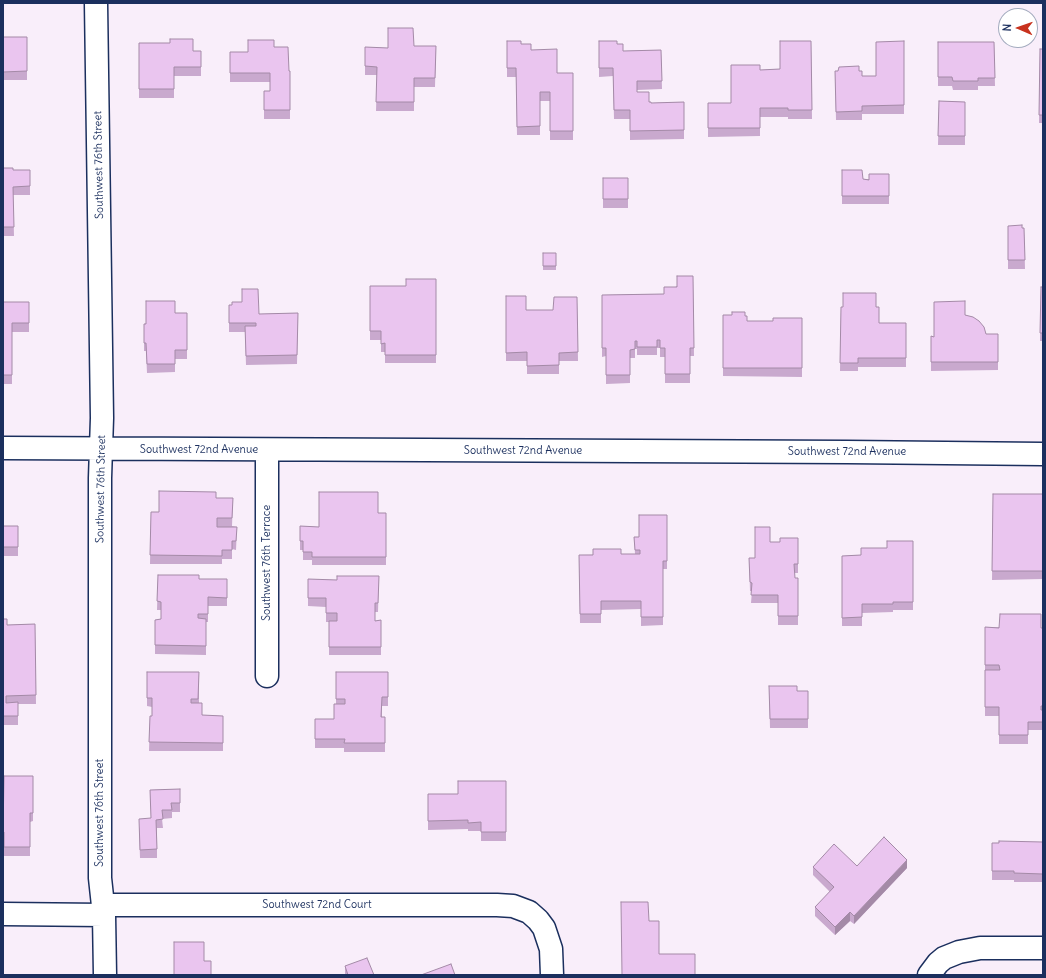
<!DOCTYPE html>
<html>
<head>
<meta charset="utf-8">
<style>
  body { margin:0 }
  #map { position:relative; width:1046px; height:978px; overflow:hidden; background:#f9eefa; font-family:Delius,sans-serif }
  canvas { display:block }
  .frame { position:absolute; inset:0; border:4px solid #1b2f5e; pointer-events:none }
  .north { position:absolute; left:998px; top:8px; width:40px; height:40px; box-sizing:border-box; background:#fff; border:1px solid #a4acbf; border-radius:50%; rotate:272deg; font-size:11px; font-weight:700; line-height:16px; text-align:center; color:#1b2f5e }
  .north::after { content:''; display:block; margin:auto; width:14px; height:18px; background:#c8321e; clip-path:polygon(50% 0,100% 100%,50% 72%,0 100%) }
</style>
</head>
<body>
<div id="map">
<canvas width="1046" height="978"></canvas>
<div class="frame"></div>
<div class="north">N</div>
</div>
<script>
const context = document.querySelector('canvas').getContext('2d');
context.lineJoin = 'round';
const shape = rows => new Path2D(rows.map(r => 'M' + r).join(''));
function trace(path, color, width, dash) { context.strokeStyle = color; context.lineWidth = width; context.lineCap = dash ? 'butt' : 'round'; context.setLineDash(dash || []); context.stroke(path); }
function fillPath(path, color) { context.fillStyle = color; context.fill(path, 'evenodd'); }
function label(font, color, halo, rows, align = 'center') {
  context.font = font + ' Delius,sans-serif'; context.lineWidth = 3; context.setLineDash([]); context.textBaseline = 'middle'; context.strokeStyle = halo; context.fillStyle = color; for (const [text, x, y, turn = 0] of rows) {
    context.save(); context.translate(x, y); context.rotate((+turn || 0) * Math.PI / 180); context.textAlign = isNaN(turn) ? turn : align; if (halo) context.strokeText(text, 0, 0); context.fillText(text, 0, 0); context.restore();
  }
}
const minor = shape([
  [96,3,102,418,100,478,100,878,104,915,105,975],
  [3,448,847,452,1043,454],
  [267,450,267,676],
  [103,905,497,905,513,906,529,912,538,920,544,928,551,949,552,975],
  [3,914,104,915],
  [929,975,938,963,944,958,959,952,980,948,1043,948]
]);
trace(minor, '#1b2f5e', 25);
trace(minor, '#fff', 22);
fillPath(shape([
  [3,37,27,37,27,80,3,80],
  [507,41,521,44,531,50,557,73,573,73,573,140,550,140,550,101,540,101,540,135,517,135,516,77,507,77],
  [599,41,617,44,623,51,661,50,662,89,637,90,637,92,651,103,684,102,684,139,630,140,630,119,614,119,613,76,599,77],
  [811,41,812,119,788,119,788,117,760,117,760,136,708,137,708,103,731,103,760,70,780,69],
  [904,41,904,114,862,114,862,120,836,120,835,71,859,71,862,76,876,76],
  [938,42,994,42,995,86,978,86,978,90,953,90,952,86,938,86],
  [139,43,193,51,201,51,201,76,174,76,174,98,139,98],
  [414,46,436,46,435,87,414,87,414,111,376,111,377,75,365,75,365,47,388,48],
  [274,47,289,71,290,71,290,119,264,119,264,91,270,91,270,82,230,82,230,52,248,52],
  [1040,49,1043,49,1043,123,1039,123],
  [939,101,965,102,965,145,938,145],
  [3,168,13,170,30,170,30,195,13,195,14,236,3,236],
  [842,170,863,179,869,179,889,174,889,204,842,204],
  [603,178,628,178,628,208,603,208],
  [1008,226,1022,228,1024,228,1025,269,1008,269],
  [543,253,556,253,556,270,543,270],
  [693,276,694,356,690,356,690,383,665,383,665,357,660,357,660,348,657,348,657,355,637,355,637,349,635,349,635,358,630,358,630,383,606,384,606,356,602,357,602,295,664,294],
  [436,279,436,363,385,363,385,352,381,352,381,340,370,340,370,286,406,286],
  [1041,287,1043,287,1043,341,1040,341],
  [506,296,526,310,553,310,577,297,578,361,559,361,559,374,527,374,527,361,506,361],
  [3,302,29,302,29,332,12,332,12,384,3,384],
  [229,305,259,314,298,313,297,364,246,365,245,332,229,332],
  [841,307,876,307,879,323,906,323,906,367,858,367,858,371,840,371],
  [175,313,187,313,187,359,175,359,175,372,147,373,146,351,144,351,144,324],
  [723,315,745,316,747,321,773,321,802,318,802,377,723,376],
  [965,315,986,334,998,334,998,370,931,371,931,336,934,337],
  [993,494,1043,494,1043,579,992,580],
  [216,498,233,498,232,526,237,527,236,550,232,549,232,559,222,559,222,564,150,564,151,512,159,512],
  [378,513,386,513,386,565,312,565,312,560,303,560,303,550,300,550,300,526,319,527],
  [667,515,667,569,663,569,663,625,641,626,641,609,601,610,601,623,580,623,579,555,635,554,634,537,639,537],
  [3,526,18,526,18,556,3,556],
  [798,538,798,573,794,573,795,578,798,578,798,625,778,625,778,603,751,603,752,591,750,591,749,558,755,558,770,542,780,542],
  [913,541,913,610,893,610,893,612,862,613,862,626,842,626,842,556,861,555],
  [158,575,199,579,227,579,227,606,208,606,208,622,206,622,206,655,155,654,155,620,161,619,161,610,157,610],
  [379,576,378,612,375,612,375,621,381,620,381,655,329,655,329,622,326,622,326,607,308,606,308,579,337,580],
  [3,619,7,625,35,624,36,704,18,704,18,725,3,725],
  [985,627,1043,628,1043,730,1028,730,1028,744,999,744,999,716,985,716],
  [147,672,199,672,199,703,202,715,223,716,223,751,149,751,150,716,152,716,152,707,147,706],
  [336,672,388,672,388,706,382,706,382,717,385,717,385,752,344,752,344,748,315,748,315,719,334,719,336,704],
  [769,686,797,691,808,691,808,728,770,728],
  [33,776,33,821,30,822,30,856,4,856,4,841,3,841,3,790],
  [506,781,506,841,481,841,481,831,468,831,468,829,428,830,428,794,458,794],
  [180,789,180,812,172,812,172,818,162,819,163,828,157,828,157,858,140,858,139,828,151,818,150,790],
  [1043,842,1043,882,1014,882,1014,880,992,880,992,843],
  [857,866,907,868,854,924,850,921,835,935,815,916,815,907,830,892,813,875,813,867],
  [345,966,374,975,345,975]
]), '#c9a9ce');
fillPath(shape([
  [907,860,907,868,854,924,854,916],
  [850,912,850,921,835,935,835,927]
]), '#a48aa7');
const building = shape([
  [388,28,413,28,414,46,436,46,435,78,414,78,414,102,376,102,377,67,365,66,365,47,388,48,388,28],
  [3,37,27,37,27,71,3,72,3,37],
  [170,39,193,39,193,51,201,51,201,67,174,67,174,89,139,89,139,43,170,43,170,39],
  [248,40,274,40,274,47,288,47,289,71,290,71,290,110,264,110,264,91,270,91,270,73,230,73,230,52,248,52,248,40],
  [507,41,521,41,521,44,531,44,531,50,557,49,557,73,573,73,573,131,550,131,550,92,540,92,540,126,517,127,516,68,507,68,507,41],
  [599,41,617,41,617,44,623,44,623,51,661,50,662,81,637,81,637,92,649,92,649,102,651,102,651,103,684,102,684,130,630,131,630,110,614,110,613,68,599,68,599,41],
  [780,41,811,41,812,110,788,110,788,108,760,108,760,128,708,128,708,103,731,103,731,65,760,65,760,70,780,69,780,41],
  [904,41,904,105,862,106,862,111,836,112,835,71,838,71,839,67,859,66,859,71,862,71,862,76,876,76,876,42,904,41],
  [938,42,994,42,995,78,978,78,978,81,953,81,952,77,938,77,938,42],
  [1040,49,1043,49,1043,115,1039,115,1040,49],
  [939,101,965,102,965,136,938,136,939,101],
  [3,168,13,168,13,170,30,170,30,186,13,187,14,227,3,227,3,168],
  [842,170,862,170,863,179,869,180,869,174,889,174,889,196,842,196,842,170],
  [603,178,628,178,628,199,603,199,603,178],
  [1022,225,1022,228,1024,228,1025,260,1008,260,1008,226,1022,225],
  [543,253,556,253,556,266,543,266,543,253],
  [677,276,693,276,694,348,690,348,690,374,665,374,665,348,660,348,660,340,657,340,657,347,637,347,637,341,635,341,635,349,630,350,630,375,606,375,606,348,602,348,602,295,664,294,664,287,677,287,677,276],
  [406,279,436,279,436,355,385,355,385,343,381,344,381,331,370,331,370,286,406,286,406,279],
  [1041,287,1043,287,1043,333,1040,333,1041,287],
  [242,289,258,289,259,314,298,313,297,355,246,356,245,326,256,326,256,323,229,323,229,305,232,305,232,302,242,302,242,289],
  [843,293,876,293,876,307,879,307,879,323,906,323,906,358,858,358,858,363,840,363,841,307,843,307,843,293],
  [506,296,526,296,526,310,553,310,554,297,577,297,578,352,559,353,559,365,527,366,527,352,506,353,506,296],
  [146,301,175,301,175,313,187,313,187,350,175,350,175,364,147,364,146,343,144,343,144,324,146,324,146,301],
  [965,301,965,315,973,317,979,321,984,327,986,334,998,334,998,362,931,362,931,336,934,337,934,302,965,301],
  [3,302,29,302,29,323,12,323,12,375,3,375,3,302],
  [732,312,745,312,745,316,747,316,747,321,773,321,773,318,802,318,802,368,723,368,723,315,732,315,732,312],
  [159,491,216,492,216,498,233,498,232,518,217,518,217,527,237,527,236,541,232,541,232,550,222,550,222,556,150,555,151,512,159,512,159,491],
  [319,492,378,492,378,513,386,513,386,557,312,557,312,552,303,552,303,541,300,541,300,526,319,527,319,492],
  [993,494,1043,494,1043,571,992,571,993,494],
  [639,515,667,515,667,561,663,561,663,617,641,617,641,601,601,601,601,614,580,614,579,555,593,555,593,549,621,549,621,554,640,554,640,550,635,550,634,537,639,537,639,515],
  [3,526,18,526,18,547,3,547,3,526],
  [755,527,770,527,770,542,780,542,780,538,798,538,798,564,794,564,795,578,798,578,798,616,778,616,778,595,751,595,752,583,750,582,749,558,755,558,755,527],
  [887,541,913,541,913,602,893,602,893,604,862,604,862,617,842,618,842,556,861,555,861,548,887,548,887,541],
  [158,575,199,575,199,579,227,579,227,598,208,597,208,614,198,614,198,618,206,619,206,646,155,645,155,620,161,619,161,602,157,601,158,575],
  [337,576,379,576,378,603,375,603,375,621,381,620,381,647,329,647,329,621,337,621,337,613,326,613,326,598,308,598,308,579,337,580,337,576],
  [1000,614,1041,614,1041,628,1043,628,1043,706,1041,706,1041,710,1043,710,1043,722,1028,722,1028,735,999,735,999,707,985,707,985,670,1000,670,999,665,985,665,985,627,999,628,1000,614],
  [3,619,7,619,7,625,35,624,36,695,6,696,6,703,18,702,18,716,3,716,3,619],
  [147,672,199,672,198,699,191,699,191,703,202,703,202,715,223,716,223,743,149,742,150,716,152,716,152,698,147,698,147,672],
  [336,672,388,672,388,697,382,697,381,717,385,717,385,743,344,743,345,739,315,739,315,719,334,719,334,704,345,704,345,699,336,699,336,672],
  [769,686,797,686,797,691,808,691,808,719,770,719,769,686],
  [4,776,33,776,33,813,30,813,30,847,4,847,4,832,3,832,4,776],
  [458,781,506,781,506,832,481,832,481,822,468,823,468,820,428,821,428,794,458,794,458,781],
  [180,789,180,803,171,803,172,810,162,810,163,819,156,820,157,849,140,850,139,819,151,818,150,790,180,789],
  [884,837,907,860,854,916,850,912,835,927,815,907,834,887,813,867,834,844,857,866,884,837],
  [999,841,1043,842,1043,874,1014,873,1014,871,992,871,992,843,999,843,999,841],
  [621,902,648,902,649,921,659,921,659,954,695,954,695,975,622,975,621,902],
  [174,942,204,942,204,961,211,961,211,975,174,975,174,942],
  [367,958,374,975,348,975,345,966,367,958],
  [451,964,455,975,421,975,451,964]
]);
fillPath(building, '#eac5ef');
trace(building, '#a48aa7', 1);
label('11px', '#1b2f5e', '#fff', [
  ["Southwest 76th Street",99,165,-91],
  ["Southwest 72nd Avenue",199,450],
  ["Southwest 72nd Avenue",523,451],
  ["Southwest 72nd Avenue",847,452],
  ["Southwest 76th Street",101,489,-89],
  ["Southwest 76th Terrace",267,563,-90],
  ["Southwest 76th Street",100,813,-90],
  ["Southwest 72nd Court",317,905]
]);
</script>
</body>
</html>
